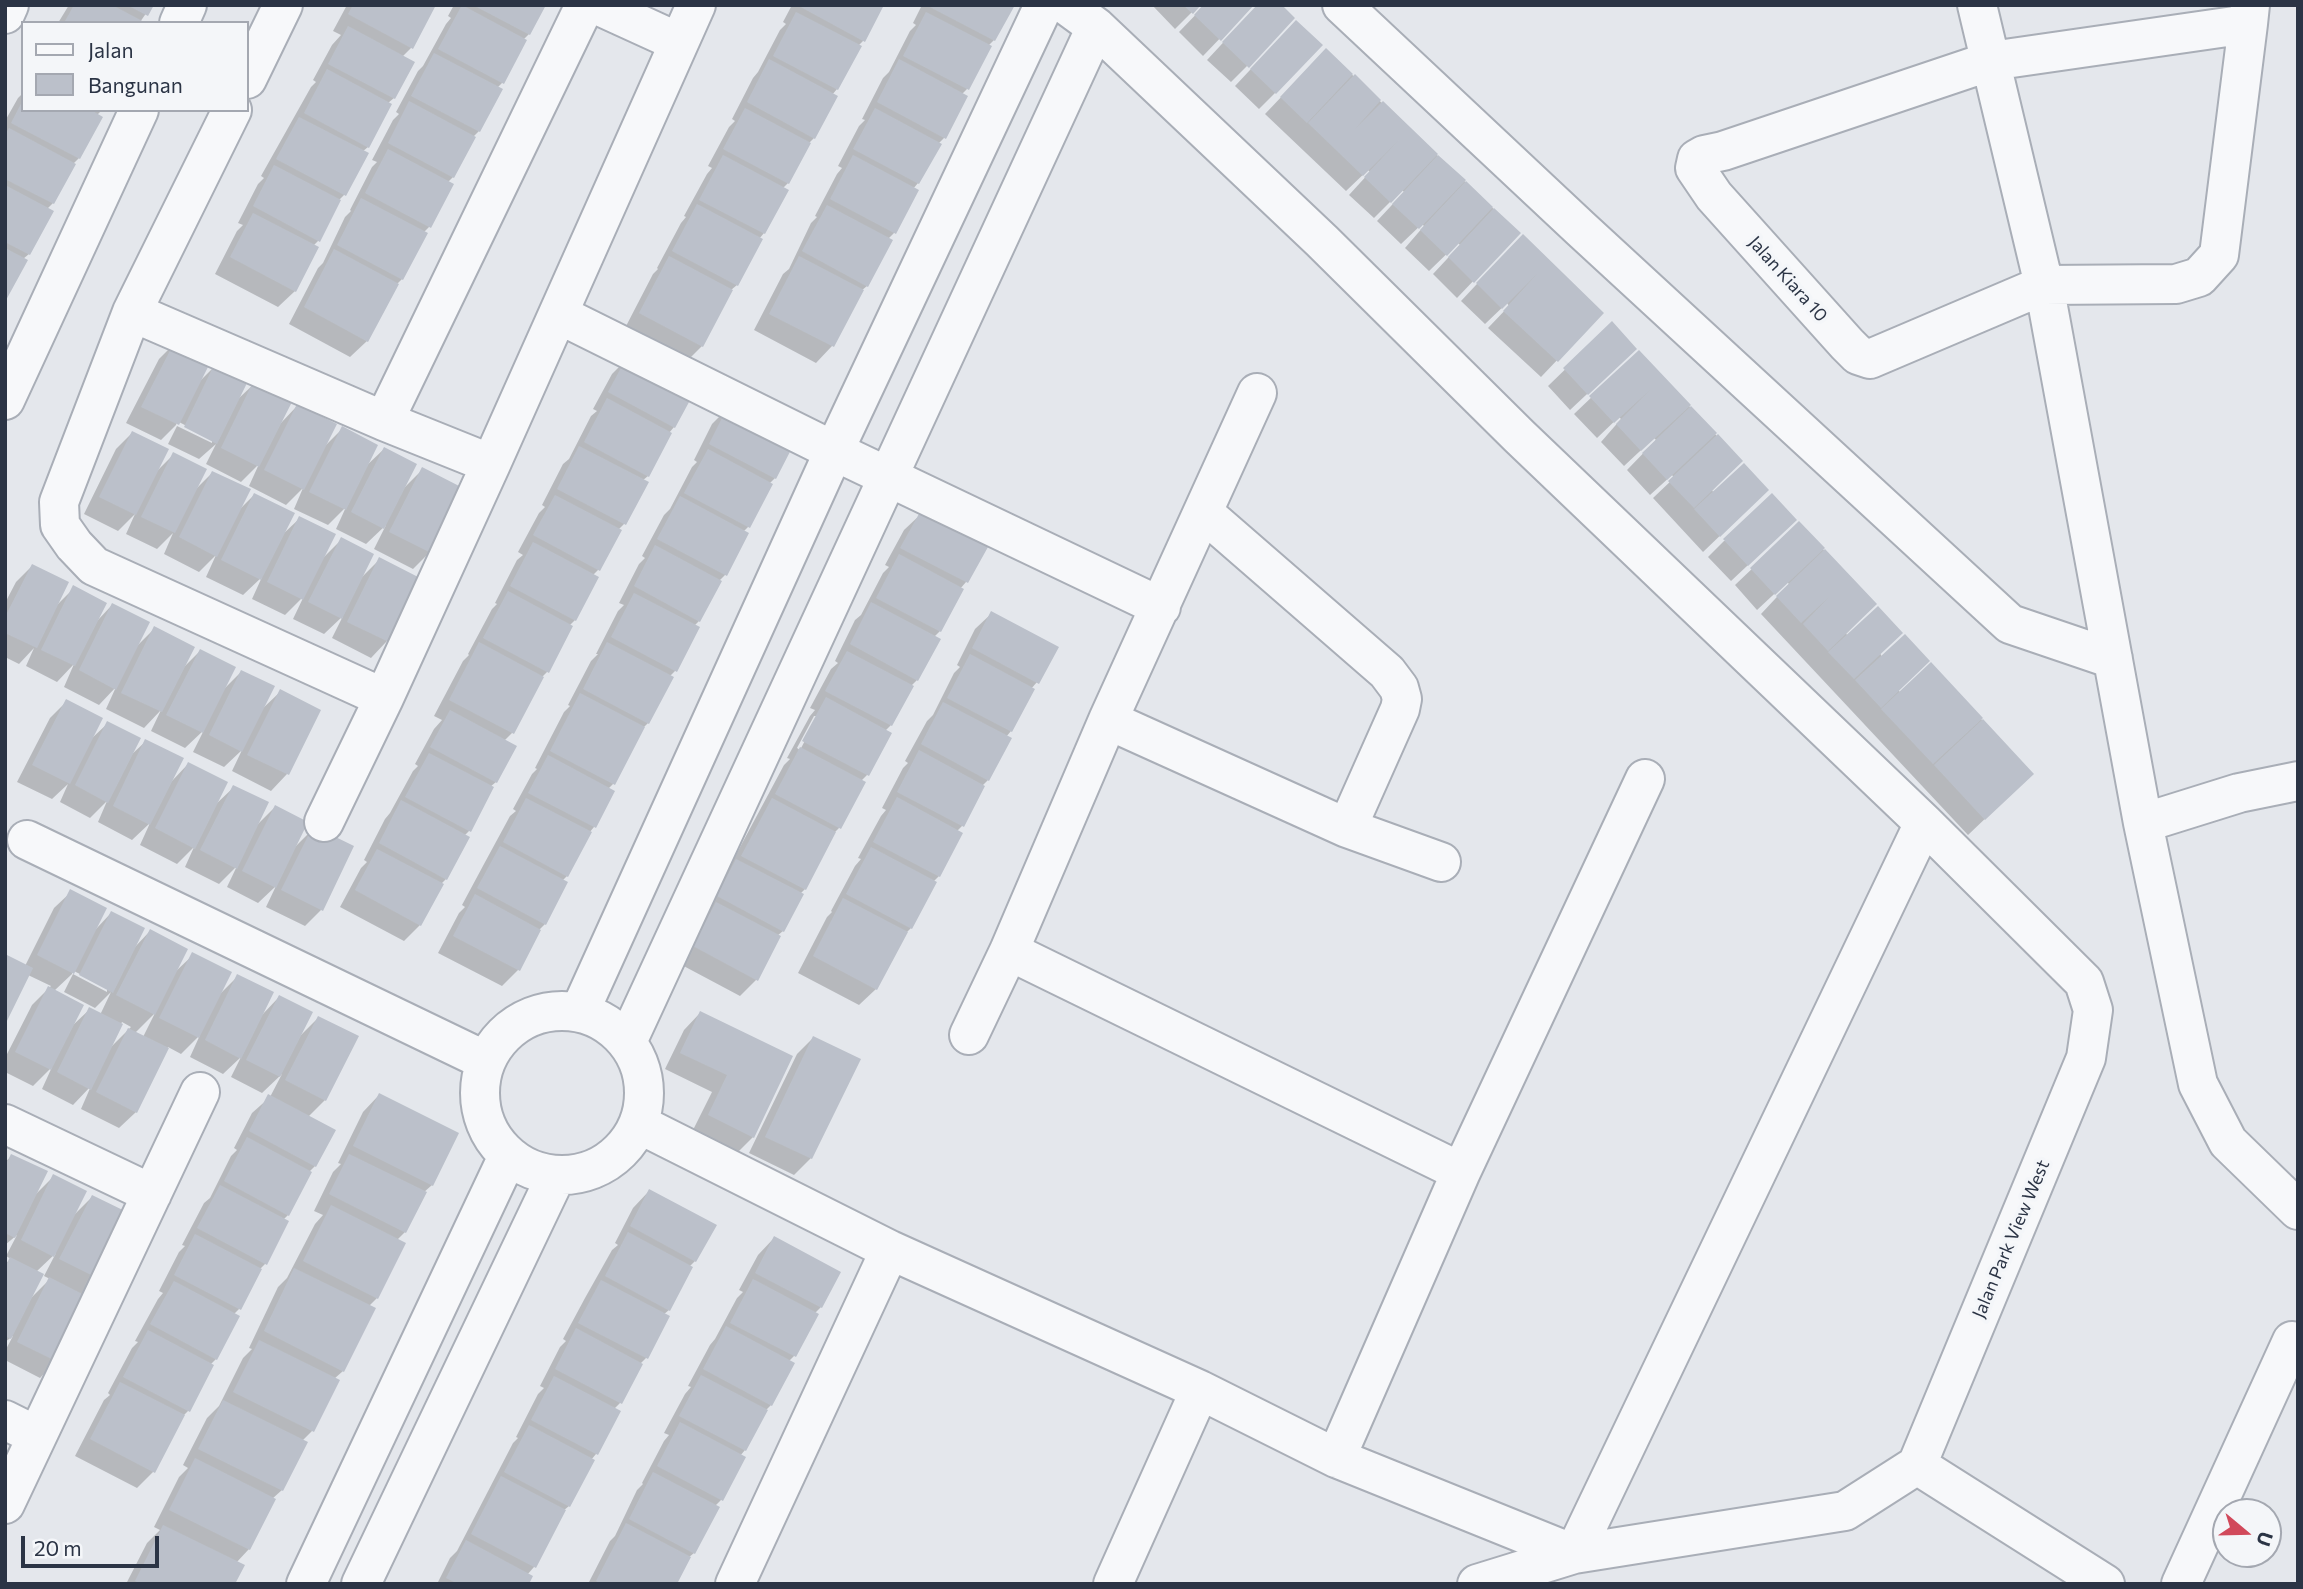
<!DOCTYPE html>
<html>
<head>
<meta charset="utf-8">
<style>
  body { margin:0 }
  #map { position:relative; width:2303px; height:1589px; overflow:hidden; background:#e4e7ec; font-family:Commissioner,sans-serif }
  canvas { display:block }
  .frame { position:absolute; inset:0; border:7px solid #2b3445; pointer-events:none }
  .legend { position:absolute; left:21px; top:21px; width:228px; height:91px; box-sizing:border-box; background:#f4f6f9; border:2px solid #a4a8b1; margin:0; padding:9px 12px; list-style:none; font-size:21px; color:#2b3445 }
  .legend li { display:flex; align-items:center; gap:14px; height:35px }
  .legend b { width:35px; border:2px solid #a4a8b1 }
  .north { position:absolute; left:2212px; top:1498px; width:70px; height:70px; box-sizing:border-box; background:#f4f6f9; border:2px solid #a4a8b1; border-radius:50%; rotate:109deg; font-size:19px; font-weight:700; line-height:28px; text-align:center; color:#2b3445 }
  .north::after { content:''; display:block; margin:auto; width:24px; height:32px; background:#d1495b; clip-path:polygon(50% 0,100% 100%,50% 72%,0 100%) }
  .scale { position:absolute; left:21px; top:1536px; width:138px; height:32px; box-sizing:border-box; border:4px solid #2b3445; border-top:0; padding-left:9px; font-size:21px; line-height:24px; white-space:nowrap; color:#2b3445; -webkit-text-stroke:5px #f4f6f9; paint-order:stroke }
</style>
</head>
<body>
<div id="map">
<canvas width="2303" height="1589"></canvas>
<div class="frame"></div>
<ul class="legend">
<li><b style="height:9px;background:#f7f8fa"></b>Jalan</li>
<li><b style="height:19px;background:#bbc0ca"></b>Bangunan</li>
</ul>
<div class="north">U</div>
<div class="scale">20 m</div>
</div>
<script>
const context = document.querySelector('canvas').getContext('2d');
context.lineJoin = 'round';
function fillPath(path, color) { context.fillStyle = color; context.fill(path, 'evenodd'); }
const shape = rows => new Path2D(rows.map(r => 'M' + r).join(''));
function trace(path, color, width, dash) { context.strokeStyle = color; context.lineWidth = width; context.lineCap = dash ? 'butt' : 'round'; context.setLineDash(dash || []); context.stroke(path); }
function label(font, color, halo, rows, align = 'center') {
  context.font = font + ' Commissioner,sans-serif'; context.lineWidth = 7; context.setLineDash([]); context.textBaseline = 'middle'; context.strokeStyle = halo; context.fillStyle = color; for (const [text, x, y, turn = 0] of rows) {
    context.save(); context.translate(x, y); context.rotate((+turn || 0) * Math.PI / 180); context.textAlign = isNaN(turn) ? turn : align; if (halo) context.strokeText(text, 0, 0); context.fillText(text, 0, 0); context.restore();
  }
}
fillPath(shape([
  [69,5,152,5,140,22,142,23,58,23],
  [347,5,434,5,411,48,402,57,394,98,388,103,368,147,362,152,344,195,339,200,318,241,313,246,295,291,278,307,215,274,237,231,243,225,238,223,258,184,264,178,261,176,311,87,316,82,313,80,332,45,341,35,333,31],
  [454,5,544,5,529,34,523,40,502,83,497,88,479,131,474,136,453,177,448,182,429,227,423,233,402,279,396,285,367,341,350,357,289,324,318,268,323,263,345,217,351,211,350,210,372,167,377,162,372,160,393,120,399,114,396,112,418,71,423,66,446,24,451,18,448,16],
  [792,5,882,5,863,41,858,46,837,89,832,95,814,138,808,144,788,183,782,189,764,233,759,239,737,285,731,290,702,346,685,363,624,330,653,274,658,269,657,268,681,223,686,217,684,216,707,174,712,168,708,166,729,127,735,121,732,119,753,78,758,72,780,30,786,24,783,22],
  [922,5,1013,6,994,40,988,46,990,47,967,89,962,94,944,138,938,144,918,183,913,189,917,191,894,233,888,239,867,286,861,291,832,346,816,363,754,330,783,274,789,269,811,223,817,217,815,216,837,174,842,168,838,166,859,126,865,120,862,119,883,78,889,72,910,31,916,25,913,23],
  [1152,5,1199,5,1175,29],
  [1205,5,1252,5,1203,56,1179,32],
  [1258,5,1247,66,1231,82,1207,60],
  [1280,38,1275,93,1259,109,1235,86],
  [1326,50,1519,233,1457,298,1433,274,1460,245,1458,243,1429,271,1405,248,1424,226,1422,224,1401,244,1377,221,1404,192,1402,190,1374,218,1349,195,1370,172,1368,170,1346,191,1265,114],
  [23,93,23,110,102,110,97,115,101,117,79,158,73,164,53,203,47,209,29,254,23,259,5,299,5,121,18,98],
  [1506,253,1602,313,1541,377,1488,328,1509,306,1507,303,1485,324,1461,301],
  [1612,324,1618,365,1570,410,1548,386],
  [175,343,200,381,216,365,238,399,255,383,280,424,297,406,324,447,343,428,365,467,384,449,403,489,423,469,430,552,413,569,374,549,386,525,366,544,336,529,346,507,328,525,294,509,303,488,286,505,249,486,259,464,241,482,206,464,216,444,199,459,168,444,177,426,212,443,212,439,177,421,176,425,161,440,126,423,159,359],
  [1639,352,1740,461,1712,491,1751,506,1703,552,1653,498,1674,478,1672,475,1650,495,1627,470,1656,440,1654,438,1624,466,1601,442,1621,419,1619,417,1597,438,1574,414],
  [628,358,674,427,669,433,648,476,642,481,646,483,624,524,618,530,598,570,593,575,575,620,569,626,547,672,542,677,512,733,504,741,496,782,490,787,469,831,464,836,446,879,440,885,420,925,404,941,340,907,361,868,367,862,364,860,385,819,390,813,413,771,418,766,415,764,434,729,442,720,434,716,463,661,469,655,468,654,492,609,497,604,495,603,517,560,523,555,518,552,539,513,545,507,542,505,563,464,569,459,591,416,597,411,593,409,612,374],
  [728,408,775,478,769,484,748,527,743,532,725,575,720,580,699,621,694,626,675,671,669,677,648,723,642,729,613,784,608,789,594,827,589,833,567,876,562,881,545,924,540,929,518,970,502,986,438,953,459,913,465,907,462,905,484,864,510,816,516,811,513,809,532,774,537,769,535,768,564,712,570,706,568,705,591,661,598,654,596,654,618,611,624,605,619,603,639,564,645,558,642,556,664,515,670,509,692,467,697,462,694,460,712,424],
  [132,433,158,470,174,454,196,489,212,473,238,511,254,495,282,535,300,518,323,558,342,539,361,578,380,559,418,578,387,641,371,658,332,638,343,616,324,634,293,619,304,596,285,615,252,599,262,577,243,595,206,577,216,555,199,572,164,554,173,533,157,549,126,534,135,514,118,531,84,514,116,449],
  [921,514,985,548,966,582,960,589,940,631,934,637,917,680,911,686,891,725,885,731,889,733,867,775,861,781,839,828,834,833,805,889,800,894,783,931,777,936,757,979,740,996,678,963,784,765,790,759,787,758,810,716,815,710,810,708,831,669,838,663,835,661,855,620,861,615,883,573,889,567,885,565,904,530],
  [814,716,818,716,800,750,797,748],
  [1799,524,1875,604,1846,634,1880,653,1899,691,1901,693,1931,665,2032,774,1968,835,1761,614,1789,584,1787,582,1757,610,1735,585],
  [1779,536,1731,581,1708,557,1724,541],
  [32,566,57,605,74,588,97,621,112,605,137,646,155,628,183,668,200,651,224,689,241,672,261,710,280,692,319,711,287,774,271,791,232,771,242,750,224,767,193,752,204,730,185,748,151,731,161,710,144,728,106,709,116,687,99,705,64,687,74,664,57,682,26,666,34,648,19,664,5,657,5,603,16,582],
  [992,613,1037,682,1031,689,1011,731,1006,737,988,780,982,786,962,826,957,831,939,876,933,882,911,928,905,934,876,989,859,1005,798,973,827,917,832,912,831,911,855,866,861,859,858,858,881,816,886,810,882,808,903,768,908,763,905,761,927,721,933,715,954,673,960,667,957,665,975,629],
  [66,702,90,740,108,723,130,756,146,741,171,782,188,764,215,805,234,787,256,826,275,807,295,847,314,828,321,910,305,926,266,907,276,886,258,903,227,887,237,866,219,884,185,867,194,847,177,864,140,845,150,823,132,840,98,822,107,801,90,818,60,802,68,784,52,799,17,782,50,718],
  [71,892,96,929,111,913,134,948,150,931,175,972,193,955,220,994,238,976,261,1016,279,997,299,1037,318,1018,325,1100,308,1117,315,1166,309,1172,288,1215,283,1220,265,1264,260,1269,239,1309,234,1314,216,1359,210,1365,188,1411,183,1416,153,1472,137,1488,75,1456,104,1400,110,1395,108,1393,132,1348,138,1342,135,1341,158,1299,163,1293,159,1291,179,1252,185,1246,182,1245,204,1203,210,1198,231,1156,237,1150,234,1148,252,1113,270,1097,282,1074,262,1093,231,1077,241,1057,223,1074,190,1057,200,1035,181,1054,168,1047,136,1112,119,1128,81,1109,91,1086,73,1105,42,1089,52,1067,33,1086,5,1072,5,1058,32,1005,51,986,28,975,25,966,54,908],
  [72,970,107,988,107,992,73,974,64,992,95,1008,111,992,100,1015,90,1009,72,1026,54,991,72,974],
  [155,1013,143,1037,135,1033],
  [122,1022,131,1027,109,1049,109,1048],
  [700,1013,791,1057,753,1137,737,1153,692,1132,712,1092,665,1069,684,1030],
  [813,1038,811,1158,794,1175,749,1153,797,1054],
  [379,1095,432,1185,423,1193,405,1232,397,1240,377,1298,368,1307,343,1371,334,1379,312,1431,302,1441,282,1490,272,1499,249,1549,236,1563,234,1584,126,1584,147,1543,160,1530,154,1527,179,1477,188,1468,183,1465,207,1418,219,1406,243,1358,252,1349,249,1348,278,1287,287,1278,315,1224,323,1215,314,1211,333,1172,341,1164,338,1163,363,1112],
  [12,1156,35,1195,54,1176,73,1216,92,1197,131,1216,56,1361,40,1378,5,1360,5,1351,13,1336,5,1342,5,1264,11,1259,6,1256,17,1235,5,1245,5,1162],
  [56,1253,44,1276,50,1279,30,1299,36,1272],
  [649,1191,695,1261,689,1267,669,1310,663,1315,646,1358,641,1363,620,1403,614,1409,596,1454,591,1460,569,1506,563,1511,534,1567,527,1575,527,1584,437,1584,450,1558,457,1551,513,1443,518,1438,516,1437,538,1394,544,1388,540,1386,560,1347,566,1341,563,1339,585,1298,612,1250,618,1245,615,1243,633,1208],
  [774,1238,839,1272,821,1307,815,1313,816,1314,794,1356,789,1361,771,1405,766,1410,745,1450,740,1456,744,1458,721,1500,715,1506,694,1553,688,1558,675,1584,588,1584,610,1541,615,1536,637,1490,643,1484,642,1483,664,1441,669,1435,664,1433,685,1394,691,1387,688,1386,710,1345,715,1339,737,1298,743,1292,739,1290,758,1255]
]), '#0003');
fillPath(shape([
  [74,5,112,5,146,23,64,23],
  [127,5,154,5,148,16],
  [353,5,436,5,413,49,348,14],
  [462,5,527,40,504,84,438,49],
  [473,5,546,5,530,35],
  [797,5,884,5,865,42],
  [926,5,1015,5,995,41],
  [1183,5,1201,5,1193,14],
  [1203,5,1254,5,1221,41,1194,15],
  [1257,5,1282,5,1295,18,1249,68,1222,42],
  [796,12,862,46,838,90,773,56],
  [926,12,992,46,969,90,903,56],
  [1296,20,1323,45,1276,94,1250,69],
  [348,26,415,62,395,99,328,64],
  [1326,48,1353,74,1307,123,1280,97],
  [434,53,503,89,480,132,411,96],
  [769,59,838,96,815,139,747,102],
  [899,59,968,96,946,139,877,102],
  [327,69,392,104,369,148,304,113],
  [1355,74,1381,100,1354,130,1383,101,1438,154,1391,203,1364,177,1399,140,1363,176,1308,123],
  [23,100,23,110,91,110,103,117,80,159,11,123],
  [409,101,476,137,454,178,388,143],
  [745,108,811,143,789,184,723,149],
  [875,108,942,144,919,184,853,149],
  [299,117,369,153,346,196,276,159],
  [9,128,76,164,54,204,5,179,5,135],
  [388,149,454,184,431,228,365,193],
  [723,155,789,190,765,234,699,200],
  [853,155,919,190,896,234,830,199],
  [1438,155,1466,180,1419,229,1392,204],
  [274,165,341,200,320,242,253,206],
  [1466,181,1493,207,1447,256,1420,230],
  [5,185,54,211,30,255,5,242],
  [361,198,428,233,403,280,337,245],
  [697,204,763,239,738,286,672,251],
  [827,205,893,240,868,287,802,251],
  [1494,208,1521,233,1474,283,1448,257],
  [253,213,319,247,296,292,230,257],
  [1523,234,1604,313,1558,362,1503,311,1538,273,1502,309,1476,283],
  [5,248,28,260,5,302],
  [334,249,399,284,368,342,304,307],
  [669,256,733,290,703,347,639,313],
  [799,256,864,290,834,347,769,314],
  [1612,321,1637,349,1588,395,1563,368],
  [175,341,212,359,179,425,141,407],
  [1639,350,1691,405,1641,451,1616,424,1651,389,1614,423,1589,396],
  [628,355,695,391,675,428,608,392],
  [215,363,249,379,217,444,184,427],
  [254,380,293,400,259,467,221,448],
  [607,398,672,433,649,477,584,442],
  [297,404,337,424,304,490,264,470],
  [728,406,795,442,776,479,709,444],
  [1691,406,1717,433,1667,480,1642,453],
  [342,426,378,445,346,510,309,492],
  [132,431,169,449,136,515,99,497],
  [1718,434,1743,461,1694,508,1668,481],
  [579,446,649,482,626,525,557,489],
  [384,447,417,464,384,529,351,512],
  [708,449,773,484,750,528,684,493],
  [173,452,207,469,175,533,141,517],
  [1744,463,1769,490,1720,537,1694,509],
  [422,467,463,488,431,553,389,532],
  [212,471,251,489,217,557,179,537],
  [254,493,295,513,261,580,221,560],
  [1772,493,1797,520,1748,566,1723,539],
  [555,495,622,530,600,571,533,535],
  [680,496,749,533,727,576,657,539],
  [920,512,988,547,968,583,900,548],
  [299,516,336,534,303,600,267,582],
  [1799,521,1825,548,1775,595,1750,568],
  [341,537,374,554,342,619,308,602],
  [533,542,599,577,576,621,510,586],
  [655,545,722,581,700,622,634,586],
  [1825,549,1877,604,1828,651,1803,624,1829,597,1801,623,1776,596],
  [899,554,964,589,941,632,876,598],
  [379,557,420,578,389,642,347,622],
  [32,564,69,582,37,648,5,633,5,617],
  [73,585,107,603,75,666,41,650],
  [508,591,573,626,549,673,483,638],
  [634,593,700,627,677,672,611,637],
  [871,602,941,639,918,681,850,644],
  [112,603,150,622,116,690,79,670],
  [1878,606,1903,633,1854,679,1828,652],
  [991,611,1059,647,1039,684,972,648],
  [154,626,195,647,162,712,121,693],
  [1905,634,1930,661,1881,708,1855,680],
  [479,642,544,677,514,734,449,700],
  [607,642,674,677,649,724,583,689],
  [200,649,236,667,203,733,166,715],
  [847,651,914,686,892,726,825,691],
  [970,654,1035,689,1012,732,947,698],
  [1931,662,1983,718,1933,764,1881,709],
  [241,670,275,686,242,752,209,735],
  [280,689,321,710,289,775,247,755],
  [580,693,645,727,615,785,550,751],
  [826,697,892,733,869,776,802,741],
  [66,699,103,718,70,784,32,765],
  [943,702,1012,738,989,781,921,744],
  [450,710,517,746,497,783,430,747],
  [1983,719,2034,774,1985,820,1934,765],
  [107,721,141,738,108,803,75,785],
  [145,739,184,758,150,825,113,806],
  [800,747,866,782,841,829,775,794],
  [919,750,985,786,964,827,897,792],
  [429,753,494,787,471,832,405,797],
  [548,755,615,791,596,828,528,793],
  [188,762,228,782,195,849,155,828],
  [233,785,269,802,237,869,200,850],
  [897,797,963,833,940,877,873,842],
  [526,798,592,832,568,877,503,842],
  [772,798,836,832,806,890,741,856],
  [401,800,470,837,447,880,379,843],
  [275,805,308,822,276,888,242,871],
  [313,826,354,846,323,911,281,890],
  [500,846,568,882,546,925,477,888],
  [871,847,937,882,912,929,846,894],
  [377,849,444,884,421,926,355,890],
  [736,859,804,894,784,932,717,896],
  [70,889,107,908,74,974,37,955],
  [475,894,541,930,520,971,453,936],
  [843,898,908,932,877,990,813,956],
  [716,902,781,936,758,981,693,946],
  [111,911,145,928,113,993,79,975],
  [150,929,188,949,155,1015,116,995],
  [192,952,232,972,199,1038,159,1018],
  [5,954,33,968,5,1025],
  [237,974,274,992,241,1059,205,1040],
  [48,986,84,1005,51,1070,15,1052],
  [279,995,313,1012,280,1077,246,1060],
  [89,1007,123,1024,91,1090,57,1072],
  [700,1011,793,1056,754,1138,708,1115,727,1075,680,1053],
  [318,1016,359,1036,326,1101,285,1080],
  [128,1028,169,1048,137,1113,96,1092],
  [813,1036,861,1059,812,1159,765,1137],
  [379,1093,459,1133,433,1186,353,1146],
  [268,1094,336,1130,316,1167,249,1131],
  [247,1137,312,1172,289,1216,224,1181],
  [11,1154,48,1171,15,1238,5,1233,5,1166],
  [349,1154,427,1192,406,1233,329,1194],
  [53,1174,87,1191,54,1257,21,1240],
  [220,1185,289,1221,267,1265,197,1228],
  [649,1189,717,1225,696,1262,630,1226],
  [92,1195,133,1215,101,1280,59,1259],
  [331,1205,406,1243,378,1299,303,1261],
  [628,1232,693,1267,670,1311,605,1276],
  [195,1234,262,1269,241,1310,174,1275],
  [774,1236,841,1272,822,1308,755,1273],
  [10,1257,44,1274,11,1339,5,1336,5,1267],
  [294,1268,376,1308,344,1372,264,1331],
  [49,1277,90,1298,58,1362,17,1342],
  [753,1279,819,1314,796,1357,730,1323],
  [601,1280,670,1316,648,1359,578,1323],
  [174,1281,240,1316,217,1360,150,1324],
  [726,1326,795,1363,772,1406,703,1369],
  [576,1328,643,1364,622,1404,555,1369],
  [148,1330,214,1365,190,1412,123,1377],
  [259,1340,340,1380,314,1432,233,1392],
  [701,1375,768,1410,746,1451,679,1416],
  [554,1376,621,1411,598,1455,531,1420],
  [120,1382,185,1415,155,1473,90,1439],
  [223,1400,308,1442,283,1491,198,1449],
  [680,1422,746,1457,723,1501,657,1466],
  [529,1425,595,1460,570,1507,504,1472],
  [195,1458,276,1499,250,1550,169,1510],
  [653,1472,720,1507,695,1554,629,1519],
  [501,1476,566,1510,536,1568,471,1534],
  [626,1523,691,1557,677,1584,601,1584,596,1581],
  [163,1525,245,1565,235,1584,141,1584,135,1581],
  [466,1540,533,1576,529,1584,458,1584,446,1578]
]), '#bbc0ca');
const street = shape([
  [597,5,678,42],
  [1066,5,1096,27,1322,241,1519,436,1924,823,2084,982,2093,1010,2086,1058,1917,1465],
  [1342,5,1580,228,2010,624,2113,659],
  [1977,5,2044,285,2143,823,2198,1084,2228,1142,2298,1210],
  [5,14,9,5],
  [179,23,187,5],
  [2248,24,1991,61,1723,151,1704,155,1697,159,1695,168,1714,196,1847,344,1858,355,1870,359,2044,285,2176,284,2199,277,2219,255,2248,24,2250,5],
  [247,79,283,5],
  [232,110,132,312,59,502,60,525,74,545,94,566,384,698],
  [132,312,384,421,491,464],
  [558,314,834,451,1161,607],
  [5,400,139,110],
  [384,421,585,5],
  [1204,513,1387,672,1399,688,1402,699,1400,709,1347,828],
  [1108,720,1347,828,1441,862],
  [324,822,384,698,491,464,696,5],
  [2143,823,2239,793,2298,781],
  [27,840,486,1061],
  [1009,951,1461,1172],
  '480 1093a82 82 0 1 1 164 0a82 82 0 1 1-164 0Z',
  [580,1011,834,451,1044,5],
  [969,1035,1009,951,1108,720,1257,393],
  [627,1042,1096,27],
  [5,1124,152,1194],
  [639,1124,890,1250,1200,1390,1336,1458,1574,1554,1924,823],
  [5,1420,37,1436],
  [1336,1458,1461,1172,1645,779],
  [1917,1465,2105,1584],
  [5,1504,200,1092],
  [306,1584,508,1156],
  [361,1584,556,1176],
  [735,1584,890,1250],
  [1113,1584,1200,1390],
  [1477,1584,1574,1554,1845,1511,1917,1465],
  [2181,1584,2292,1341]
]);
trace(street, '#a9aeb7', 42);
trace(street, '#f7f8fa', 38);
label('18px', '#2b3445', '#f4f6f9', [
  ["Jalan Kiara 10",1788,279,48],
  ["Jalan Park View West",2011,1239,-67]
]);
</script>
</body>
</html>
